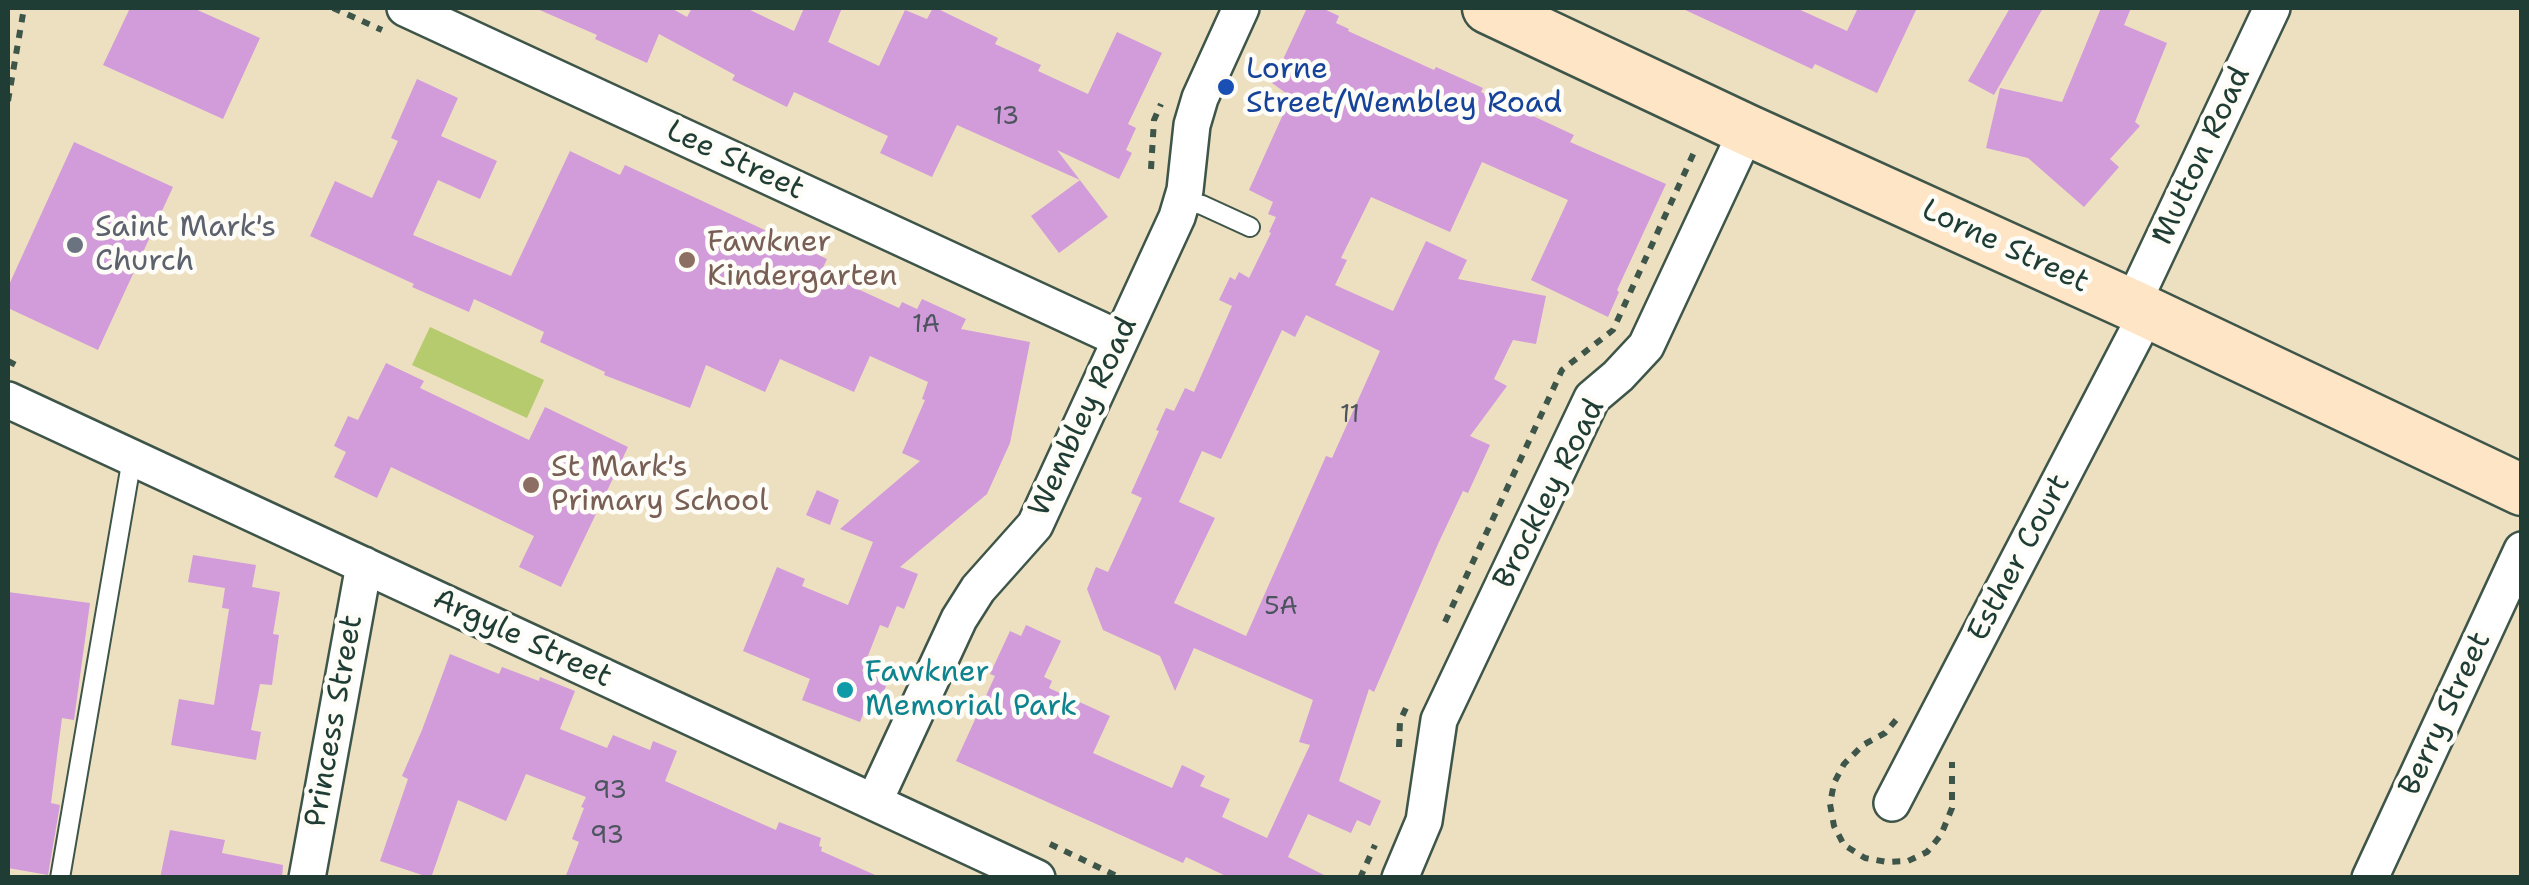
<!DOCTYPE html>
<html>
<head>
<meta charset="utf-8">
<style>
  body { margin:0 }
  #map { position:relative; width:2529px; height:885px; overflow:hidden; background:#ede0c0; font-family:"Shantell Sans",sans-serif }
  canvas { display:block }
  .frame { position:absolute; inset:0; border:10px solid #1f3d34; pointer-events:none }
</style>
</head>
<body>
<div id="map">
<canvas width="2529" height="885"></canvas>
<div class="frame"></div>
</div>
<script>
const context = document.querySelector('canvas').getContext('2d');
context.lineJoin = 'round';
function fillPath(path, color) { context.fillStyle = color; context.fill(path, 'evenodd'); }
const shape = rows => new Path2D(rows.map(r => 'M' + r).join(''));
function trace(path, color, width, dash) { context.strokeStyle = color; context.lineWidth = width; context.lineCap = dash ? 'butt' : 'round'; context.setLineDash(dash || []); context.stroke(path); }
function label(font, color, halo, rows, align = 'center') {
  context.font = font + ' "Shantell Sans",sans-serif'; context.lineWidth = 9; context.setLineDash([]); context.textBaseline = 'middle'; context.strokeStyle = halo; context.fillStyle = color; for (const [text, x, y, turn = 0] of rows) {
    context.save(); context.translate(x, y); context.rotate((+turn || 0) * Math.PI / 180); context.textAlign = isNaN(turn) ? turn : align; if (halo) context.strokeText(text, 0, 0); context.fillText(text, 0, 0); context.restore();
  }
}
fillPath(shape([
  [430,327,544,380,527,418,412,365]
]), '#b6ca6e');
fillPath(shape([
  [130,8,193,8,260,38,223,119,103,65],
  [535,8,671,8,687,17,692,8,746,8,794,31,804,8,842,8,828,42,879,66,905,10,927,19,933,8,936,8,998,38,995,44,1041,65,1038,71,1088,94,1117,32,1162,53,1128,124,1136,128,1126,150,1132,153,1119,179,1057,150,1108,217,1059,253,1031,216,1080,180,957,125,932,177,880,153,888,136,794,92,787,107,732,80,735,75,659,34,647,63,595,39,597,35],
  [1307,8,1322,8,1339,16,1336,23,1349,29,1348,31,1434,70,1436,67,1483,88,1481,92,1574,135,1570,142,1666,184,1617,290,1619,292,1608,317,1531,280,1568,200,1482,162,1450,232,1371,197,1341,258,1347,260,1335,285,1393,311,1426,241,1467,260,1458,279,1546,296,1536,344,1513,340,1494,379,1507,386,1470,436,1490,445,1468,493,1463,491,1438,544,1374,692,1369,689,1339,781,1381,801,1370,826,1357,820,1351,833,1308,814,1288,857,1330,878,1230,878,1186,857,1183,863,956,761,995,676,990,674,1010,631,1021,636,1026,625,1061,641,1044,677,1052,681,1049,688,1110,716,1093,753,1172,788,1182,765,1205,776,1200,786,1230,799,1222,817,1267,838,1310,745,1299,742,1313,700,1194,648,1175,691,1160,656,1103,630,1087,589,1096,567,1108,572,1142,498,1131,493,1159,431,1156,430,1166,408,1174,411,1185,388,1194,392,1232,306,1219,300,1230,277,1235,280,1239,272,1249,278,1271,233,1269,232,1276,217,1268,214,1273,202,1249,190,1285,110,1287,111,1294,99,1272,83],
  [1306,315,1380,351,1332,458,1326,456,1246,636,1174,603,1215,518,1179,502,1202,451,1221,459,1282,330,1295,337],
  [1681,8,1796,8,1847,31,1858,8,1917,8,1877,93,1815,64,1812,69],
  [2010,8,2043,8,1994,95,1968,81],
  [2101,8,2131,8,2124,25,2167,43,2135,122,2140,126,2110,159,2119,167,2084,207,2028,158,1986,148,2000,88,2062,102],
  [417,79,458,98,441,136,497,161,480,199,438,180,413,235,511,276,570,151,620,175,625,165,827,259,821,272,899,308,902,302,917,309,922,299,966,319,961,329,1030,342,1010,443,987,494,900,567,918,574,904,609,897,606,888,628,880,625,862,671,888,681,878,706,868,702,860,722,802,700,810,679,743,651,777,567,805,579,802,586,848,605,873,542,840,529,920,461,902,453,925,400,922,399,928,382,870,356,854,392,780,359,765,392,706,365,690,408,604,375,605,372,540,342,544,332,474,299,469,312,412,287,414,284,310,236,335,181,372,198,398,141,391,138],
  [74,142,173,187,98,350,8,308,8,287],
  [386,363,424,381,420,388,529,440,545,407,628,447,561,587,519,567,534,536,391,467,377,498,334,477,346,452,334,446,348,416,358,420],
  [817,490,839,500,830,525,806,515],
  [193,555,256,565,252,587,280,592,273,634,279,635,272,685,260,684,251,730,261,732,256,760,171,745,179,699,214,705,229,609,222,608,225,588,188,582],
  [8,592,90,603,74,720,62,718,51,803,60,805,48,875,8,868],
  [450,654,499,674,502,667,539,681,540,677,575,691,560,729,607,748,613,735,650,750,653,741,677,751,665,781,776,830,779,822,821,838,819,846,822,847,821,851,882,878,565,878,579,842,572,839,584,808,581,807,586,797,526,774,506,821,458,800,431,878,380,861,408,779,402,776,422,730],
  [170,830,225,840,222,853,283,865,282,878,160,878]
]), '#d29bda');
const lane = shape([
  [1182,200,1202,205,1250,227],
  [60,878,132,458]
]);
const street = shape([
  [405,8,1120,339],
  [2132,305,2272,8],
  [8,400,1037,878],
  [874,802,959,619,978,589,1035,525,1177,217,1185,190,1192,125,1200,98,1241,8],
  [1892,803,2147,313],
  [307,878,364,565],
  [1400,878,1424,821,1439,720,1592,398,1618,376,1646,346,1747,130],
  [2370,878,2522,550]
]);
const secondary = shape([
  [1488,8,1747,130,2132,305,2522,490]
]);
trace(lane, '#3e5549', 22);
trace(street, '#3e5549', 40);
trace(secondary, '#3e5549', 55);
trace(shape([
  [333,8,382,30],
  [8,101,24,8],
  [1151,169,1154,120,1161,104],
  [8,361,22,368],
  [1445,622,1562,370,1613,330,1696,148],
  [1896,720,1885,733,1863,745,1844,764,1834,783,1830,804,1834,826,1844,845,1865,858,1887,862,1908,861,1927,852,1941,835,1952,808,1952,762],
  [1399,747,1400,721,1407,706],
  [1050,844,1121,878],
  [1360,878,1375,845]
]), '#3e5549', 6, [8, 8]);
trace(lane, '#fff', 18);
trace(street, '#fff', 35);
trace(secondary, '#fee5c5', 50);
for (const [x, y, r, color] of [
  [1226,87,10,"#1a4fb4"],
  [75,245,10,"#6b7280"],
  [687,260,10,"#8d6e63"],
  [531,485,10,"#8d6e63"],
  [845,690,10,"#0f9aa8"]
]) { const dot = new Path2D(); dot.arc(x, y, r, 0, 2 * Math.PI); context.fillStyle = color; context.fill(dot); trace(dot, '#fdfcf7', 4); }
label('25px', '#4c545e', null, [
  ["13",1006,117],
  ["1A",926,325],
  ["11",1350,415],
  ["5A",1281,607],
  ["93",610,791],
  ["93",607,836]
]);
label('30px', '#164399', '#fdfcf7', [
  ["Lorne",1246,70],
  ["Street/Wembley Road",1246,104]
], 'left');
label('30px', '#1f3d34', '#fdfcf7', [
  ["Mutton Road",2202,156,-65],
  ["Lee Street",735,161,25],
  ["Lorne Street",2005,247,25],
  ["Wembley Road",1084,417,-65],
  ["Brockley Road",1550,494,-63],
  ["Esther Court",2020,558,-62],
  ["Argyle Street",522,639,25],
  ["Berry Street",2446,714,-65],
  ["Princess Street",335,721,-80]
]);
label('30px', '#5b616d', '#fdfcf7', [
  ["Saint Mark's",95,228],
  ["Church",95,262]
], 'left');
label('30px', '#785e54', '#fdfcf7', [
  ["Fawkner",707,243],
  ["Kindergarten",707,277],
  ["St Mark's",551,468],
  ["Primary School",551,502]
], 'left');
label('30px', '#0d838f', '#fdfcf7', [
  ["Fawkner",865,673],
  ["Memorial Park",865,707]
], 'left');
</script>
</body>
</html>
